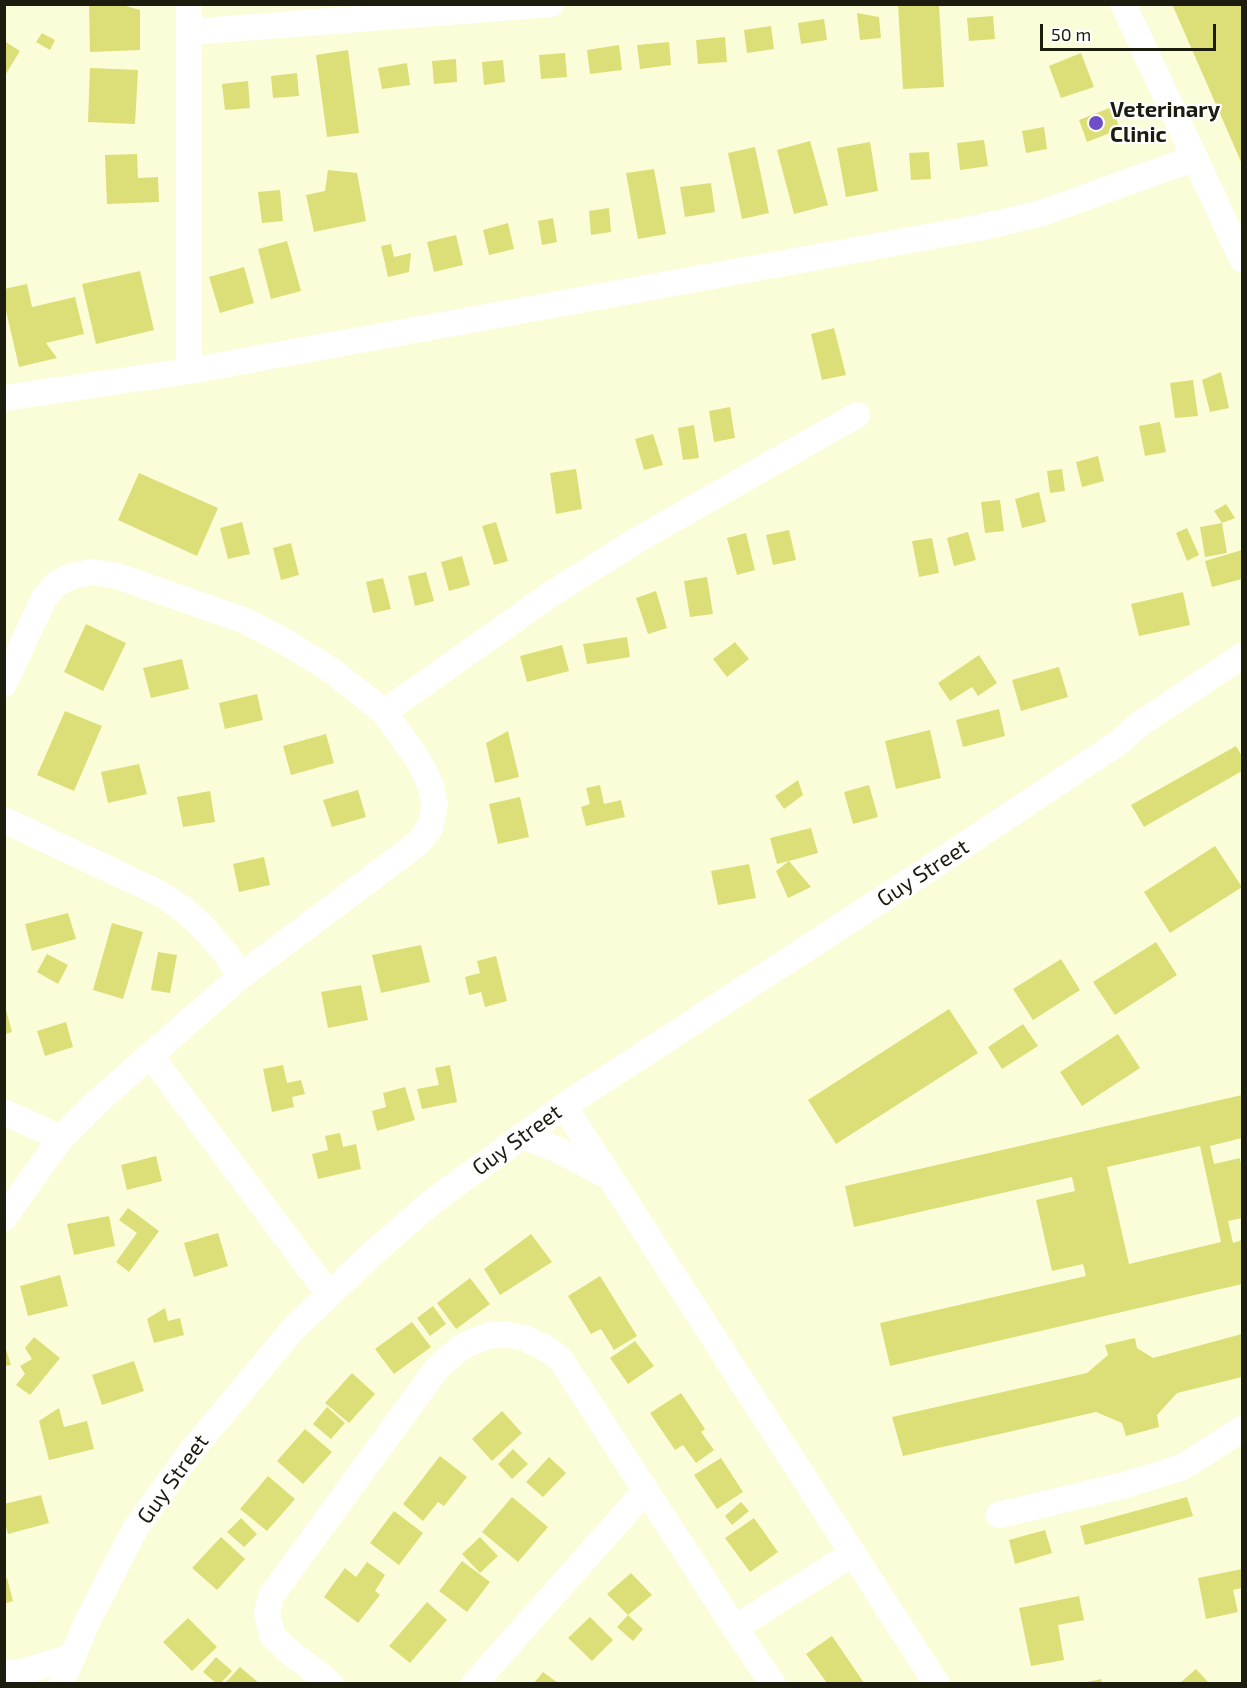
<!DOCTYPE html>
<html>
<head>
<meta charset="utf-8">
<style>
  body { margin:0 }
  #map { position:relative; width:1247px; height:1688px; overflow:hidden; background:#fbfdd9; font-family:"Exo 2",sans-serif }
  canvas { display:block }
  .frame { position:absolute; inset:0; border:6px solid #1c1c0f; pointer-events:none }
  .scale { position:absolute; left:1040px; top:24px; width:176px; height:27px; box-sizing:border-box; border:3px solid #1c1c0f; border-top:0; padding-left:8px; font-size:18px; line-height:21px; white-space:nowrap; color:#1c1c0f; -webkit-text-stroke:4px #fff; paint-order:stroke }
</style>
</head>
<body>
<div id="map">
<canvas width="1247" height="1688"></canvas>
<div class="frame"></div>
<div class="scale">50 m</div>
</div>
<script>
const context = document.querySelector('canvas').getContext('2d');
context.lineJoin = 'round';
function fillPath(path, color) { context.fillStyle = color; context.fill(path, 'evenodd'); }
const shape = rows => new Path2D(rows.map(r => 'M' + r).join(''));
function trace(path, color, width, dash) { context.strokeStyle = color; context.lineWidth = width; context.lineCap = dash ? 'butt' : 'round'; context.setLineDash(dash || []); context.stroke(path); }
function label(font, color, halo, rows, align = 'center') {
  context.font = font + ' "Exo 2",sans-serif'; context.lineWidth = 4.5; context.setLineDash([]); context.textBaseline = 'middle'; context.strokeStyle = halo; context.fillStyle = color; for (const [text, x, y, turn = 0] of rows) {
    context.save(); context.translate(x, y); context.rotate((+turn || 0) * Math.PI / 180); context.textAlign = isNaN(turn) ? turn : align; if (halo) context.strokeText(text, 0, 0); context.fillText(text, 0, 0); context.restore();
  }
}
fillPath(shape([
  [89,4,119,4,140,10,140,50,90,52],
  [1172,4,1242,4,1242,164],
  [898,5,939,5,944,87,903,89],
  [857,13,879,17,881,38,860,40],
  [993,16,995,39,969,41,967,18],
  [824,19,827,40,801,44,798,23],
  [771,26,774,49,747,53,744,30],
  [42,33,55,40,50,50,36,42],
  [725,37,727,62,698,64,696,40],
  [4,41,20,51,4,77],
  [669,42,671,65,640,69,637,45],
  [619,45,622,70,590,74,587,50],
  [348,50,359,133,327,137,316,55],
  [565,53,567,77,541,79,539,55],
  [1081,53,1094,87,1061,98,1049,66],
  [456,59,457,82,434,84,432,61],
  [503,60,505,82,484,85,482,62],
  [407,63,410,85,382,89,378,68],
  [90,68,138,70,135,124,88,122],
  [297,73,299,96,273,98,271,76],
  [248,81,250,108,225,110,222,84],
  [1112,107,1120,129,1087,142,1079,120],
  [1044,127,1047,149,1026,153,1022,131],
  [984,140,988,166,960,170,957,143],
  [810,141,828,205,794,214,777,150],
  [870,142,878,191,846,197,837,148],
  [755,147,769,213,742,219,728,153],
  [929,152,931,179,911,180,909,153],
  [137,154,138,178,158,177,159,202,107,204,105,155],
  [654,169,666,234,638,239,626,173],
  [328,170,357,173,366,221,314,232,306,195,325,191],
  [711,183,715,212,685,217,680,187],
  [280,190,283,221,262,223,258,192],
  [609,208,611,232,591,235,589,211],
  [553,218,557,242,542,245,538,221],
  [508,223,514,249,489,255,483,230],
  [456,235,463,265,434,272,427,242],
  [287,241,301,291,271,299,258,249],
  [391,244,394,257,411,253,409,272,388,277,381,246],
  [244,267,254,303,220,313,209,277],
  [140,271,154,330,96,344,82,284],
  [27,284,32,307,75,297,84,334,46,343,57,358,19,367,4,302,4,289],
  [834,328,846,375,822,380,811,334],
  [1221,372,1229,408,1210,412,1202,380],
  [1193,380,1198,416,1175,418,1170,383],
  [730,407,735,438,714,442,709,411],
  [1160,422,1166,452,1145,456,1139,426],
  [694,425,699,458,683,460,678,428],
  [653,434,663,465,644,470,635,439],
  [1098,456,1104,481,1082,487,1076,462],
  [576,469,582,509,556,514,550,473],
  [1062,469,1065,491,1050,493,1047,471],
  [139,473,218,508,197,556,118,520],
  [1039,492,1046,522,1022,528,1015,499],
  [1000,500,1004,531,985,533,981,502],
  [1226,504,1235,518,1222,523,1214,511],
  [242,522,250,554,228,559,220,528],
  [496,522,508,561,494,565,482,526],
  [1222,523,1227,553,1205,557,1200,527],
  [1187,528,1199,555,1187,561,1176,533],
  [789,530,796,560,773,565,766,535],
  [968,532,976,560,954,566,947,538],
  [746,533,755,570,737,575,727,538],
  [932,538,939,573,919,577,912,541],
  [291,543,299,575,281,580,273,548],
  [1242,550,1242,579,1212,587,1205,561],
  [462,556,470,585,449,591,441,562],
  [426,572,434,601,415,606,408,576],
  [707,577,713,614,690,617,684,581],
  [383,578,391,609,373,613,366,582],
  [656,591,667,628,648,634,636,598],
  [1183,592,1190,625,1139,636,1131,604],
  [86,624,126,643,103,691,64,672],
  [627,637,630,657,587,664,583,644],
  [735,642,749,659,727,677,713,659],
  [562,645,569,671,527,682,520,656],
  [979,655,997,683,978,696,972,687,950,701,938,683],
  [182,659,189,689,151,698,143,668],
  [1059,667,1068,697,1021,711,1012,680],
  [257,694,263,720,225,729,219,703],
  [999,709,1005,736,963,747,956,720],
  [65,711,102,726,74,791,37,775],
  [930,730,941,778,896,789,885,741],
  [508,731,519,777,495,783,486,743],
  [326,734,334,763,291,775,283,746],
  [1236,746,1242,756,1242,771,1144,827,1131,805],
  [139,764,147,794,108,803,101,772],
  [798,780,803,795,784,809,775,796],
  [600,785,604,804,621,800,625,817,586,826,581,807,590,804,586,788],
  [869,785,878,817,853,824,844,792],
  [358,790,366,817,332,827,323,800],
  [210,791,215,822,183,827,177,797],
  [520,797,529,837,498,844,489,804],
  [811,828,818,853,789,861,811,887,788,898,776,871,789,861,777,864,770,838],
  [1215,846,1242,887,1170,933,1144,892],
  [264,857,270,885,239,892,233,864],
  [749,864,756,898,718,905,711,871],
  [68,913,76,939,32,951,25,924],
  [112,923,143,932,123,999,93,990],
  [1156,942,1177,975,1115,1015,1093,982],
  [421,945,430,982,381,993,372,955],
  [158,952,177,955,170,993,151,990],
  [47,954,68,965,58,984,37,972],
  [496,956,507,1001,485,1007,481,992,469,995,465,977,480,973,477,961],
  [1061,959,1080,990,1033,1020,1013,989],
  [361,985,368,1020,328,1028,321,992],
  [5,1006,12,1032,5,1034],
  [949,1009,978,1053,836,1144,808,1100],
  [66,1022,73,1047,45,1056,37,1031],
  [1023,1024,1038,1046,1002,1069,988,1047],
  [1118,1034,1140,1068,1082,1106,1060,1072],
  [283,1065,287,1083,301,1080,305,1094,292,1097,294,1107,272,1112,263,1069],
  [450,1065,457,1102,422,1109,417,1089,439,1085,435,1068],
  [405,1087,415,1120,377,1131,372,1111,386,1107,383,1093],
  [1242,1095,1242,1138,1210,1146,1214,1164,1240,1158,1242,1170,1242,1218,1228,1221,1233,1243,1242,1240,1242,1284,890,1366,880,1323,1086,1276,1083,1264,1052,1271,1036,1200,1075,1191,1072,1177,854,1227,845,1186],
  [1200,1146,1221,1242,1129,1264,1107,1167],
  [340,1133,343,1147,356,1144,361,1169,318,1179,312,1154,328,1150,325,1136],
  [156,1156,162,1181,127,1190,121,1165],
  [128,1208,159,1231,129,1272,116,1262,137,1233,119,1220],
  [109,1216,115,1246,74,1255,67,1224],
  [218,1233,228,1266,194,1277,184,1243],
  [531,1234,552,1262,500,1295,484,1269],
  [60,1275,68,1306,28,1316,20,1286],
  [600,1276,637,1336,614,1350,601,1329,591,1334,568,1296],
  [470,1278,490,1304,456,1329,437,1303],
  [433,1306,446,1324,430,1336,417,1318],
  [165,1308,168,1321,180,1318,184,1335,154,1343,147,1319],
  [412,1322,431,1347,394,1374,375,1349],
  [1242,1334,1242,1377,1177,1393,1157,1415,1159,1427,1126,1436,1122,1423,1096,1412,903,1456,892,1417,1087,1373,1108,1355,1105,1345,1135,1338,1137,1348,1153,1358],
  [34,1337,60,1358,30,1395,16,1385,25,1374,20,1366,32,1359,25,1348],
  [635,1341,654,1366,628,1384,610,1358],
  [4,1343,11,1365,4,1366],
  [134,1361,144,1391,102,1405,92,1375],
  [352,1373,375,1394,349,1423,325,1403],
  [681,1393,705,1429,701,1432,714,1450,696,1463,683,1445,675,1450,650,1413],
  [327,1407,345,1423,331,1439,313,1424],
  [59,1408,64,1427,87,1421,94,1449,49,1460,39,1421],
  [502,1411,522,1433,492,1461,472,1439],
  [305,1429,332,1452,303,1484,277,1461],
  [513,1449,528,1464,512,1479,498,1464],
  [440,1456,467,1477,444,1506,438,1502,423,1521,403,1504],
  [549,1457,566,1473,543,1497,526,1482],
  [721,1458,743,1492,717,1509,694,1475],
  [268,1476,295,1499,267,1531,240,1509],
  [41,1495,49,1523,8,1534,4,1521,4,1504],
  [512,1497,548,1527,518,1562,482,1532],
  [1187,1497,1193,1516,1085,1545,1080,1526],
  [741,1502,749,1511,732,1525,725,1516],
  [394,1511,423,1533,399,1565,370,1543],
  [241,1518,257,1534,244,1547,227,1532],
  [754,1518,778,1552,750,1572,725,1538],
  [1045,1530,1052,1553,1015,1564,1009,1540],
  [221,1537,245,1559,217,1590,192,1568],
  [480,1537,498,1556,480,1573,462,1554],
  [462,1561,490,1582,467,1612,439,1591],
  [367,1562,385,1575,375,1591,380,1595,358,1623,324,1597,345,1568,356,1577],
  [1242,1569,1242,1588,1233,1590,1238,1612,1206,1619,1198,1578],
  [631,1573,652,1595,628,1615,607,1594],
  [7,1578,13,1601,4,1604,4,1579],
  [1079,1596,1084,1620,1058,1625,1064,1660,1031,1666,1019,1608],
  [427,1602,447,1620,410,1663,389,1646],
  [628,1615,643,1629,633,1641,617,1627],
  [590,1617,613,1640,592,1661,568,1638],
  [188,1618,217,1647,192,1671,163,1642],
  [832,1636,858,1674,864,1683,827,1683,806,1654],
  [216,1657,232,1671,221,1683,216,1683,203,1672],
  [240,1667,259,1683,225,1683],
  [1196,1669,1209,1683,1183,1683,1181,1682],
  [543,1672,558,1683,534,1683],
  [1101,1679,1102,1683,1083,1683]
]), '#dcdf77');
trace(shape([
  [189,4,189,371],
  [1123,4,1242,259],
  [190,32,551,4],
  [4,398,189,371,983,227,1042,213,1195,158],
  [4,684,44,598,57,583,72,576,92,572,117,576,246,621,289,644,331,670,384,712,419,761,430,784,435,805,430,828,417,844,241,976,98,1101,61,1138,4,1218],
  [384,712,554,592,639,539,857,415],
  [4,820,161,894,183,909,203,927,226,954,241,976],
  [150,1055,328,1293],
  [564,1106,937,1684],
  [4,1112,61,1138],
  [522,1136,556,1149,606,1175],
  [999,1515,1125,1485,1183,1467,1242,1429],
  [735,1628,852,1554],
  [4,1673,18,1673,36,1668,73,1656],
  [61,1684,86,1624,135,1529,192,1450,294,1328,372,1254,433,1201,564,1106,924,872,1118,743,1141,723,1242,656],
  [331,1684,286,1649,272,1635,267,1613,271,1596,438,1367,463,1346,490,1335,507,1335,525,1338,547,1349,561,1360,735,1628,773,1684],
  [474,1684,646,1490]
]), '#fff', 26);
for (const [x, y, r, color] of [
  [1096,123,8,"#6d4ec7"]
]) { const dot = new Path2D(); dot.arc(x, y, r, 0, 2 * Math.PI); context.fillStyle = color; context.fill(dot); trace(dot, '#fff', 2); }
label('bold 22px', '#1c1c0f', '#fff', [
  ["Veterinary",1110,110],
  ["Clinic",1110,135]
], 'left');
label('22px', '#1c1c0f', '#fff', [
  ["Guy Street",923,873,-33],
  ["Guy Street",517,1140,-36],
  ["Guy Street",173,1479,-54]
]);
</script>
</body>
</html>
